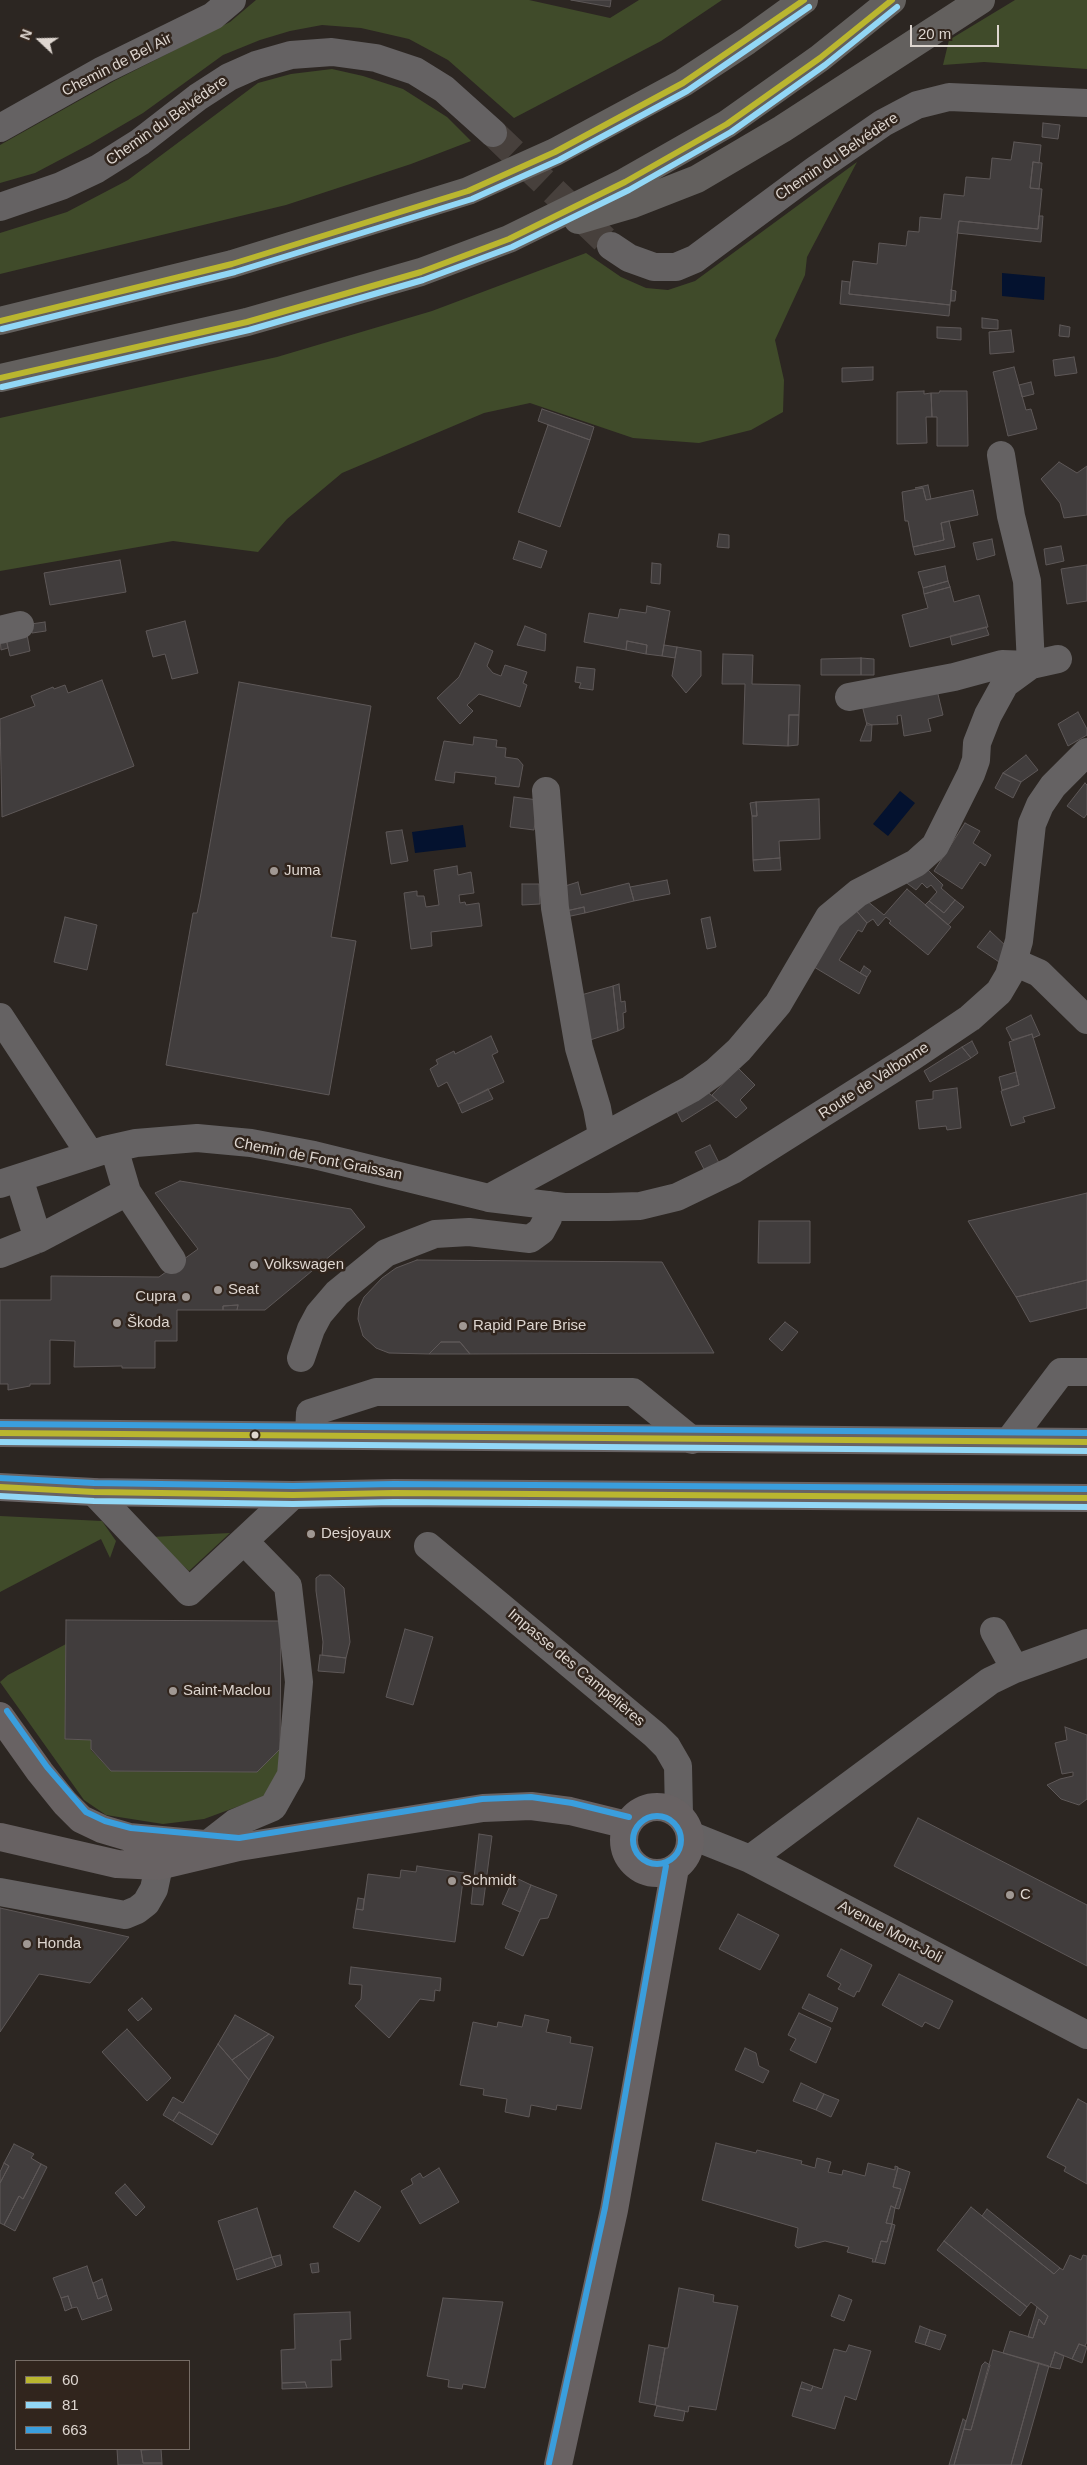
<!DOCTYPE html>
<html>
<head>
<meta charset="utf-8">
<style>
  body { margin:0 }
  #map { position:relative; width:1087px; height:2465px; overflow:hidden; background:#2c2622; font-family:Arial,sans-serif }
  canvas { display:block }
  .legend { position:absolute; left:15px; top:2360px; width:175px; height:90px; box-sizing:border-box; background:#31251d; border:1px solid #766c65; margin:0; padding:6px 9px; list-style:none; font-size:15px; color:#ded6d0 }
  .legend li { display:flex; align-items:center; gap:10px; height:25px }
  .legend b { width:25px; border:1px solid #766c65 }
  .north { position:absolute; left:15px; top:15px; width:50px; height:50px; -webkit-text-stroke:4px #31251d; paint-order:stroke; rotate:291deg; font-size:14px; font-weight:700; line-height:20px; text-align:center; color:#ded6d0 }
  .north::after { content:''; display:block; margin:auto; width:18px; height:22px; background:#ded6d0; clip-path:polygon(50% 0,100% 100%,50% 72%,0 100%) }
  .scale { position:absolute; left:910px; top:25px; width:89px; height:22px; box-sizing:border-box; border:2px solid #ded6d0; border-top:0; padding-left:6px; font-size:15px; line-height:18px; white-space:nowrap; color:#ded6d0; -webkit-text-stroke:4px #31251d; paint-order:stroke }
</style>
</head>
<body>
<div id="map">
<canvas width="1087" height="2465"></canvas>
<ul class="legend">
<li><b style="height:6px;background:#bab62f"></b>60</li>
<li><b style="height:6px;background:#92d7f6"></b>81</li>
<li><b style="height:6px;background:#3a9edd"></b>663</li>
</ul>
<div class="north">N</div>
<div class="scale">20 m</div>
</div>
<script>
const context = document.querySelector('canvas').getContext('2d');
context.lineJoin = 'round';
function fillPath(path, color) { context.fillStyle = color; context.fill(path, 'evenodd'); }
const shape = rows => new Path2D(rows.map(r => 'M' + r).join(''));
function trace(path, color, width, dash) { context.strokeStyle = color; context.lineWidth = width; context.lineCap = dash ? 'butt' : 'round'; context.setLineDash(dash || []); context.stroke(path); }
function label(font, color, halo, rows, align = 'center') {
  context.font = font + ' Arial,sans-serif'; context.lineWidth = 5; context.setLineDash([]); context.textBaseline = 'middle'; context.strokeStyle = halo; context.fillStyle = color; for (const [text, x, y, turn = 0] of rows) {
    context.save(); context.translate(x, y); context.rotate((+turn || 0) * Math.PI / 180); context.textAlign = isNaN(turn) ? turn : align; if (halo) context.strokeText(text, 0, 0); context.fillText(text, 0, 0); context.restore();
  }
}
fillPath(shape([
  [256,0,529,0,610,18,639,0,722,0,661,41,514,118,448,60,409,39,361,28,322,25,290,31,260,40,223,55,143,113,90,144,35,173,0,183,0,145,114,81,230,22],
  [1015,0,1087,0,1087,69,984,62,943,65,949,40],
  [332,69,363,76,403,89,447,117,471,141,411,164,286,205,0,274,0,233,67,212,128,180,258,83,291,74],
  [857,162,807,257,805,275,775,340,784,380,783,412,751,430,699,443,633,438,530,403,484,413,342,473,287,519,258,552,173,541,0,571,0,418,277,357,432,311,586,253,621,277,646,288,668,290,695,281],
  [0,1516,102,1521,116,1541,110,1558,101,1539,0,1592],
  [230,1533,189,1571,152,1537],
  [66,1644,65,1739,91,1740,91,1750,111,1771,257,1772,280,1749,282,1775,269,1795,204,1819,163,1824,106,1815,84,1800,0,1682,8,1675]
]), '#404b2a');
fillPath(shape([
  [1002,273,1045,277,1044,300,1002,296],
  [900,791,915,803,888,836,873,824],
  [463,825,466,847,415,853,412,832]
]), '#04122f');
const building = shape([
  [571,0,611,0,610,7,571,0],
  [1043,123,1060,125,1058,139,1042,137,1043,123],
  [1014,142,1041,145,1039,163,1033,162,1030,188,1042,189,1038,229,959,221,950,305,849,294,853,261,877,264,879,243,906,246,908,231,919,232,920,217,941,219,944,194,964,196,966,177,990,179,992,158,1011,160,1014,142],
  [1033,162,1042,163,1039,189,1030,188,1033,162],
  [1039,216,1043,216,1041,242,957,233,959,221,1038,229,1039,216],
  [842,281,850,282,849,294,950,305,949,316,840,304,842,281],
  [951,290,956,291,955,301,951,301,951,290],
  [982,318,998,320,998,329,982,328,982,318],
  [1060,325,1070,327,1069,337,1059,336,1060,325],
  [937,327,961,328,961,340,937,338,937,327],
  [1011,330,1014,352,990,354,989,332,1011,330],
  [1074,357,1077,373,1055,376,1053,360,1074,357],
  [873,367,873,380,842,382,842,368,873,367],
  [1014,367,1026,410,1031,409,1037,429,1008,436,993,372,1014,367],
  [1031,382,1034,394,1022,397,1019,385,1031,382],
  [924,391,924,394,931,393,932,417,926,417,927,443,897,444,897,392,924,391],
  [940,391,967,391,968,446,937,446,937,417,932,417,931,393,939,393,940,391],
  [542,409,594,427,590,440,538,421,542,409],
  [548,425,590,440,560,527,518,512,548,425],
  [1059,462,1077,473,1087,466,1087,515,1064,518,1060,503,1041,479,1059,462],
  [928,485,931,499,926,500,923,488,915,488,928,485],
  [923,488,926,500,973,490,978,515,941,523,944,540,913,547,908,521,905,521,902,492,923,488],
  [949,521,955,547,915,555,913,547,944,540,941,523,949,521],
  [719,534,729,535,729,548,717,547,719,534],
  [992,539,995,555,977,560,973,543,992,539],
  [519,541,547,551,541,568,513,559,519,541],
  [1061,546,1064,561,1046,565,1044,549,1061,546],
  [120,560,126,592,50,605,44,573,120,560],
  [652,563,661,564,660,584,651,583,652,563],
  [1087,565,1087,601,1067,604,1061,569,1087,565],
  [945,566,948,581,923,588,918,572,945,566],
  [948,581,950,587,924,594,923,588,948,581],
  [950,587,954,602,979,595,988,627,910,647,902,615,928,608,924,594,950,587],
  [647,606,670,611,662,656,646,654,647,645,627,641,626,650,584,642,589,613,618,618,620,609,646,613,647,606],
  [185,621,198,673,172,679,165,654,153,657,146,631,185,621],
  [45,622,46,631,32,633,31,624,45,622],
  [525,626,546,634,545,651,517,645,525,626],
  [986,627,989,635,952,645,950,636,986,627],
  [26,629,30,651,10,656,5,635,26,629],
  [6,636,8,648,1,650,0,638,6,636],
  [627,641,647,645,646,654,626,650,627,641],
  [475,643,493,651,487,666,493,673,501,676,505,665,527,672,523,683,527,685,520,707,479,694,467,705,473,711,460,724,437,698,459,677,475,643],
  [664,645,677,647,675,658,662,656,664,645],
  [677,647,701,651,701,676,686,693,672,676,677,647],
  [723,654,753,655,752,684,800,685,799,715,789,715,788,746,743,744,745,684,722,684,723,654],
  [861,658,874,659,874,675,861,675,861,658],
  [861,658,861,675,821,675,821,659,861,658],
  [577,667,595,669,593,690,579,688,581,683,575,682,577,667],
  [102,680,134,766,2,817,0,719,35,706,31,696,53,687,54,689,65,685,68,693,102,680],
  [239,682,371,706,331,937,356,941,329,1095,166,1065,193,913,197,913,200,899,239,682],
  [936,686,943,715,928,719,931,731,904,736,901,715,897,716,898,724,867,725,862,705,936,686],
  [1078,712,1087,729,1087,735,1068,746,1058,724,1078,712],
  [789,715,799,715,798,745,788,746,789,715],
  [867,723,872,725,871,741,860,741,867,723],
  [474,737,497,740,496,747,506,748,505,757,518,759,523,765,519,787,495,784,496,777,455,772,454,783,435,780,444,741,473,745,474,737],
  [1026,755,1038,770,1021,782,1003,773,1026,755],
  [1003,773,1021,782,1013,798,995,788,1003,773],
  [1085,783,1087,785,1087,814,1084,818,1067,806,1085,783],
  [514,797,538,800,534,830,510,827,514,797],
  [819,799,820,839,779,841,780,858,753,860,752,816,757,816,756,802,819,799],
  [756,802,757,816,752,816,750,803,756,802],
  [965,823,980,831,973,843,991,855,985,866,980,862,962,889,934,871,965,823],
  [402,830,408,861,391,864,386,832,402,830],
  [780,858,781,870,754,871,753,860,780,858],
  [457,866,458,875,471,872,474,893,459,895,460,903,465,902,466,905,479,903,482,926,431,932,432,946,411,949,404,893,417,891,417,896,424,896,426,907,439,905,434,870,457,866],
  [927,869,943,885,941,888,955,900,944,913,929,901,937,892,931,885,927,888,922,883,916,890,904,881,927,869],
  [667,880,670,894,634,901,630,887,667,880],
  [578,882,581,895,629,883,634,901,585,913,584,907,566,911,562,887,578,882],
  [522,884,539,884,540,904,522,905,522,884],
  [907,889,951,927,928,955,889,923,891,921,886,917,878,926,873,919,867,923,853,907,866,900,884,915,907,889],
  [955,900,964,907,948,925,925,905,929,901,944,913,955,900],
  [584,907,585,913,566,917,566,911,584,907],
  [853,907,867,923,862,932,858,930,839,960,867,977,859,994,814,967,845,911,853,907],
  [65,917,97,925,87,970,54,962,65,917],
  [710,917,716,947,707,949,701,919,710,917],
  [990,931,1007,947,1002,964,977,947,990,931],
  [864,966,871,971,867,977,860,973,864,966],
  [619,984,621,1002,625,1001,626,1012,623,1013,624,1028,618,1031,613,986,619,984],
  [613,986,618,1031,590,1040,581,995,613,986],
  [1031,1015,1040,1035,1033,1038,1032,1034,1012,1040,1006,1028,1031,1015],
  [1032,1034,1055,1108,1023,1117,1025,1122,1011,1126,1001,1091,1019,1085,1009,1042,1032,1034],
  [491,1036,498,1052,492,1055,504,1082,458,1104,447,1082,438,1087,430,1069,438,1064,436,1060,454,1051,455,1054,491,1036],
  [972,1041,978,1053,971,1058,962,1047,972,1041],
  [962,1047,971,1058,930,1082,924,1071,962,1047],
  [738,1068,755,1085,740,1100,747,1108,736,1118,712,1095,738,1068],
  [1016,1072,1019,1085,1002,1090,999,1077,1016,1072],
  [957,1088,961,1128,947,1130,946,1126,919,1129,916,1101,933,1099,933,1091,957,1088],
  [488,1089,493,1099,462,1113,458,1104,488,1089],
  [704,1089,717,1100,682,1122,674,1106,704,1089],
  [710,1145,721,1167,707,1175,695,1152,710,1145],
  [180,1181,351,1209,365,1227,265,1310,237,1310,238,1305,223,1306,223,1310,177,1310,177,1341,155,1341,155,1368,122,1368,122,1366,74,1367,75,1341,50,1340,50,1384,30,1384,30,1386,8,1390,8,1384,0,1384,0,1300,51,1300,51,1276,159,1277,198,1249,155,1193,180,1181],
  [1087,1193,1087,1280,1016,1297,968,1221,1087,1193],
  [759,1221,810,1221,810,1263,758,1263,759,1221],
  [417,1260,662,1262,714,1353,470,1354,460,1342,441,1342,429,1354,389,1353,376,1348,363,1336,358,1319,359,1308,364,1297,382,1278,396,1268,417,1260],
  [1087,1280,1087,1308,1030,1322,1016,1297,1087,1280],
  [238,1305,237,1310,223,1310,223,1306,238,1305],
  [785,1322,798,1332,782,1351,769,1339,785,1322],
  [441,1342,460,1342,470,1354,429,1354,441,1342],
  [320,1575,330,1575,344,1588,350,1642,346,1658,322,1655,323,1642,316,1591,316,1578,320,1575],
  [66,1620,281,1621,280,1749,257,1772,111,1771,91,1749,91,1740,65,1739,66,1620],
  [405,1629,433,1637,413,1705,386,1697,405,1629],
  [320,1655,346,1658,344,1673,318,1671,320,1655],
  [1065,1727,1087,1735,1087,1799,1079,1805,1061,1799,1047,1785,1060,1779,1073,1776,1073,1772,1062,1774,1055,1743,1067,1740,1065,1727],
  [918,1818,1087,1905,1087,1966,894,1866,918,1818],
  [479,1834,492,1836,483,1905,471,1904,479,1834],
  [417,1866,464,1873,455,1942,353,1928,356,1909,363,1910,368,1874,400,1878,401,1870,416,1872,417,1866],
  [514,1877,531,1885,520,1912,502,1904,514,1877],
  [531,1885,557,1895,548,1918,540,1919,523,1956,505,1948,531,1885],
  [358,1898,364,1899,363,1910,356,1909,358,1898],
  [0,1908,129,1937,90,1983,39,1974,0,2032,0,1908],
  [738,1914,779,1935,760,1970,719,1949,738,1914],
  [841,1949,872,1965,859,1992,857,1991,854,1997,838,1989,841,1984,827,1976,841,1949],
  [351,1967,441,1978,440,1991,435,1990,434,2001,420,1999,389,2038,355,2006,361,1999,362,1985,349,1984,351,1967],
  [899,1974,953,2001,939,2029,925,2022,922,2027,882,2005,899,1974],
  [809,1994,838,2008,832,2022,802,2008,809,1994],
  [142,1998,152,2009,138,2021,128,2010,142,1998],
  [799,2013,831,2028,816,2063,790,2050,796,2039,788,2035,799,2013],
  [235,2015,269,2034,232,2060,218,2044,235,2015],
  [525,2015,549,2020,546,2032,571,2037,570,2043,593,2047,581,2109,557,2105,556,2110,531,2105,529,2117,505,2112,507,2099,483,2095,484,2089,460,2085,473,2022,497,2027,498,2022,522,2027,525,2015],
  [127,2029,171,2078,147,2101,102,2052,127,2029],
  [269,2034,274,2037,249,2080,232,2060,269,2034],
  [218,2044,249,2080,218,2135,179,2112,173,2121,163,2115,173,2097,183,2103,218,2044],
  [745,2048,756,2053,759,2066,769,2071,763,2083,735,2070,745,2048],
  [801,2083,824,2094,816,2110,793,2101,801,2083],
  [824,2094,839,2100,831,2117,816,2110,824,2094],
  [1078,2099,1087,2104,1087,2184,1064,2171,1066,2167,1047,2157,1078,2099],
  [179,2112,218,2135,212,2145,173,2121,179,2112],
  [716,2143,756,2153,757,2150,802,2161,801,2164,815,2168,817,2158,831,2162,828,2172,842,2175,843,2170,865,2176,868,2163,895,2170,895,2166,898,2167,893,2187,901,2189,895,2208,891,2206,886,2223,892,2224,887,2242,881,2241,875,2262,872,2262,873,2259,847,2252,849,2247,825,2241,798,2248,795,2246,798,2228,702,2200,716,2143],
  [14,2144,34,2154,31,2158,41,2164,23,2199,19,2196,4,2225,0,2223,0,2183,9,2166,4,2163,14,2144],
  [4,2163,9,2166,0,2183,0,2172,4,2163],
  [41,2164,47,2167,15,2231,4,2225,19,2196,23,2199,41,2164],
  [439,2168,459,2202,420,2224,401,2191,413,2184,411,2179,420,2173,423,2178,439,2168],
  [898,2168,910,2172,899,2209,895,2208,901,2189,893,2187,898,2168],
  [125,2184,145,2207,136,2216,115,2193,125,2184],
  [355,2191,381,2207,359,2242,333,2227,355,2191],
  [891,2206,895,2208,892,2224,886,2223,891,2206],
  [971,2207,1054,2274,1060,2268,1063,2270,1070,2255,1081,2260,1083,2255,1087,2256,1087,2342,1085,2346,1079,2344,1072,2359,1055,2352,1050,2367,1003,2353,1010,2331,1033,2338,1039,2319,1044,2325,1048,2316,1031,2302,1027,2307,944,2241,971,2207],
  [257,2208,272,2257,234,2270,218,2221,257,2208],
  [987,2209,1060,2268,1054,2274,982,2216,987,2209],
  [892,2224,895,2225,885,2264,875,2262,881,2241,887,2242,892,2224],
  [944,2241,1027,2307,1020,2316,937,2250,944,2241],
  [280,2255,282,2265,276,2267,272,2257,280,2255],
  [272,2257,276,2267,237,2280,234,2270,272,2257],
  [318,2263,319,2272,312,2273,310,2264,318,2263],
  [87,2266,98,2299,107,2295,112,2310,82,2320,77,2307,72,2308,68,2296,61,2298,53,2278,87,2266],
  [102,2279,107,2295,98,2299,93,2283,102,2279],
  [679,2288,714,2295,713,2302,738,2306,716,2410,689,2406,688,2412,655,2405,665,2348,668,2348,679,2288],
  [839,2295,852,2300,844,2321,831,2316,839,2295],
  [68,2296,72,2308,65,2311,61,2298,68,2296],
  [443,2298,503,2302,485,2388,463,2384,462,2389,448,2387,449,2380,427,2376,443,2298],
  [1037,2307,1048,2316,1044,2325,1039,2319,1033,2338,1028,2337,1037,2307],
  [350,2312,351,2339,340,2340,341,2360,331,2360,332,2387,307,2388,305,2382,282,2383,281,2350,295,2349,294,2314,350,2312],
  [920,2326,930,2330,925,2345,915,2342,920,2326],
  [930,2330,946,2335,940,2350,925,2345,930,2330],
  [1079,2344,1087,2347,1082,2363,1072,2359,1079,2344],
  [649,2345,665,2348,655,2405,639,2402,649,2345],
  [849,2345,871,2351,856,2400,845,2396,835,2429,792,2416,800,2388,811,2391,813,2386,822,2389,834,2349,846,2352,849,2345],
  [993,2350,1039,2363,1011,2465,954,2465,964,2429,971,2430,993,2350],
  [1055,2352,1064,2356,1060,2369,1050,2367,1055,2352],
  [985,2362,990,2365,971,2430,964,2429,982,2365,985,2362],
  [1039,2363,1049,2366,1021,2465,1011,2465,1039,2363],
  [305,2382,307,2388,282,2389,282,2383,305,2382],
  [802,2382,813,2386,811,2391,800,2388,802,2382],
  [657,2406,685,2411,683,2421,654,2416,657,2406],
  [963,2419,966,2421,954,2465,949,2465,963,2419],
  [117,2449,141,2449,143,2463,162,2463,162,2465,118,2465,117,2449],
  [161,2449,162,2463,143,2463,141,2450,161,2449]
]);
fillPath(building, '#413d3d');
trace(building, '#5e5858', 1);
trace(shape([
  [493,133,611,246]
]), '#47403c', 28, [28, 14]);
trace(shape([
  [0,128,103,70,213,16,232,0],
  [0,207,61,186,97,169,140,142,198,97,229,77,256,65,291,55,332,52,376,58,415,71,444,89,493,133],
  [611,246,629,258,654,267,676,267,695,259,815,170,883,123,917,105,949,97,1087,103],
  [1001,455,1011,516,1027,581,1031,665],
  [0,630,20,625],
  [849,697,954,677,1002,664,1031,665,1058,659],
  [546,791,555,908,579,1048,597,1108,602,1135],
  [1014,962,1039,973,1087,1020],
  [0,1017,90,1154],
  [0,1184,105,1150,136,1143,197,1138,251,1143,314,1155,489,1198,564,1207,608,1207,640,1206,677,1197,733,1170,912,1057,970,1018,999,992,1009,975,1019,941,1032,824,1040,805,1053,786,1087,752],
  [127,1192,172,1260],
  [489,1198,691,1089,715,1072,739,1050,778,1004,829,917,858,893,916,863,935,846,971,774,976,760,977,743,988,715,1005,684,1031,665],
  [38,1239,127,1192,114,1148],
  [0,1254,38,1239,19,1178],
  [301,1358,311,1329,319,1314,337,1293,386,1253,435,1234,469,1232,530,1239,541,1231,548,1218,550,1205],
  [309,1435,310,1413,376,1392,633,1392,692,1440],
  [1009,1441,1061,1372,1087,1372],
  [94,1492,189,1592,293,1495],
  [428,1546,655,1735,667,1747,678,1766,679,1815],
  [994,1631,1015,1669],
  [690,1835,750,1859,1087,2035],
  [208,1844,235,1823,273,1807,291,1775,299,1682,288,1586,244,1541],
  [750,1859,990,1681,1015,1669,1087,1643],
  [0,1892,125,1915,137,1910,146,1903,154,1889,159,1866]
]), '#656263', 28);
trace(shape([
  [0,1433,1087,1442],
  [0,1487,94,1492,293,1495,394,1493,1087,1498],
  [0,1716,40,1772,65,1803,81,1819,102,1829,129,1837,215,1845],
  '624 1840a33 33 0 1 1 66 0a33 33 0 1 1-66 0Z',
  [0,1837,117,1864,159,1866,239,1847,483,1808,531,1806,570,1811,627,1825],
  [558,2465,614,2210,675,1868]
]), '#686263', 28);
trace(shape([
  [578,220,633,204,697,179,782,129,981,0],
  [0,321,232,264,468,191,555,152,683,83,747,41,804,0],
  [0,378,247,322,421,272,509,239,625,182,727,124,820,58,892,0]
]), '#63605e', 28);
trace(shape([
  [0,321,232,264,468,191,555,152,683,83,804,0],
  [0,378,247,322,421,272,509,239,625,182,727,124,820,58,892,0],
  [0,1433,1087,1442],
  [0,1487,94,1492,293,1495,394,1493,1087,1498]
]), '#bab62f', 6);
trace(shape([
  [2,329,235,272,472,199,559,160,687,91,809,7],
  [2,387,249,330,423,280,512,247,629,190,731,132,825,65,897,7],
  [0,1442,1087,1451],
  [0,1496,94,1501,293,1504,394,1502,1087,1507]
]), '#92d7f6', 6);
trace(shape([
  [0,1424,1087,1433],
  [0,1478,94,1483,293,1486,394,1484,1087,1489],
  [7,1711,47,1767,86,1812,105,1821,131,1828,239,1838,482,1799,531,1797,572,1803,629,1817],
  '633 1840a24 24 0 1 1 48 0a24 24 0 1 1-48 0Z',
  [549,2463,605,2208,666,1866]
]), '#3a9edd', 6);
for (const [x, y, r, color] of [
  [274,871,5,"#a09893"],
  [254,1265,5,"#a09893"],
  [218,1290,5,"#a09893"],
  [186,1297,5,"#a09893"],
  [117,1323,5,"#a09893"],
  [463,1326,5,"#a09893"],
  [255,1435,4.5,"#ded6d0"],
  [311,1534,5,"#a09893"],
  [173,1691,5,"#a09893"],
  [452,1881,5,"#a09893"],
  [1010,1895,5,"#a09893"],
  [27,1944,5,"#a09893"]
]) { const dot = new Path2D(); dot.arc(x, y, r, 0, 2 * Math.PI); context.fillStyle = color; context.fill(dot); trace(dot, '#31251d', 2); }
label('15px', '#ded6d0', '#31251d', [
  ["Chemin de Bel Air",117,65,-27],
  ["Chemin du Belvédère",167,121,-35],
  ["Chemin du Belvédère",837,157,-34],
  ["Route de Valbonne",874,1081,-33],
  ["Chemin de Font Graissan",318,1159,11],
  ["Impasse des Campelières",576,1668,40],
  ["Avenue Mont-Joli",890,1932,28]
]);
label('15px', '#ded6d0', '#31251d', [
  ["Juma",284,871],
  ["Volkswagen",264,1265],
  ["Seat",228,1290],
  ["Cupra",176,1297,"right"],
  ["Škoda",127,1323],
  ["Rapid Pare Brise",473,1326],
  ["Desjoyaux",321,1534],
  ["Saint-Maclou",183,1691],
  ["Schmidt",462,1881],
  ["C",1020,1895],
  ["Honda",37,1944]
], 'left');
</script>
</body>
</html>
